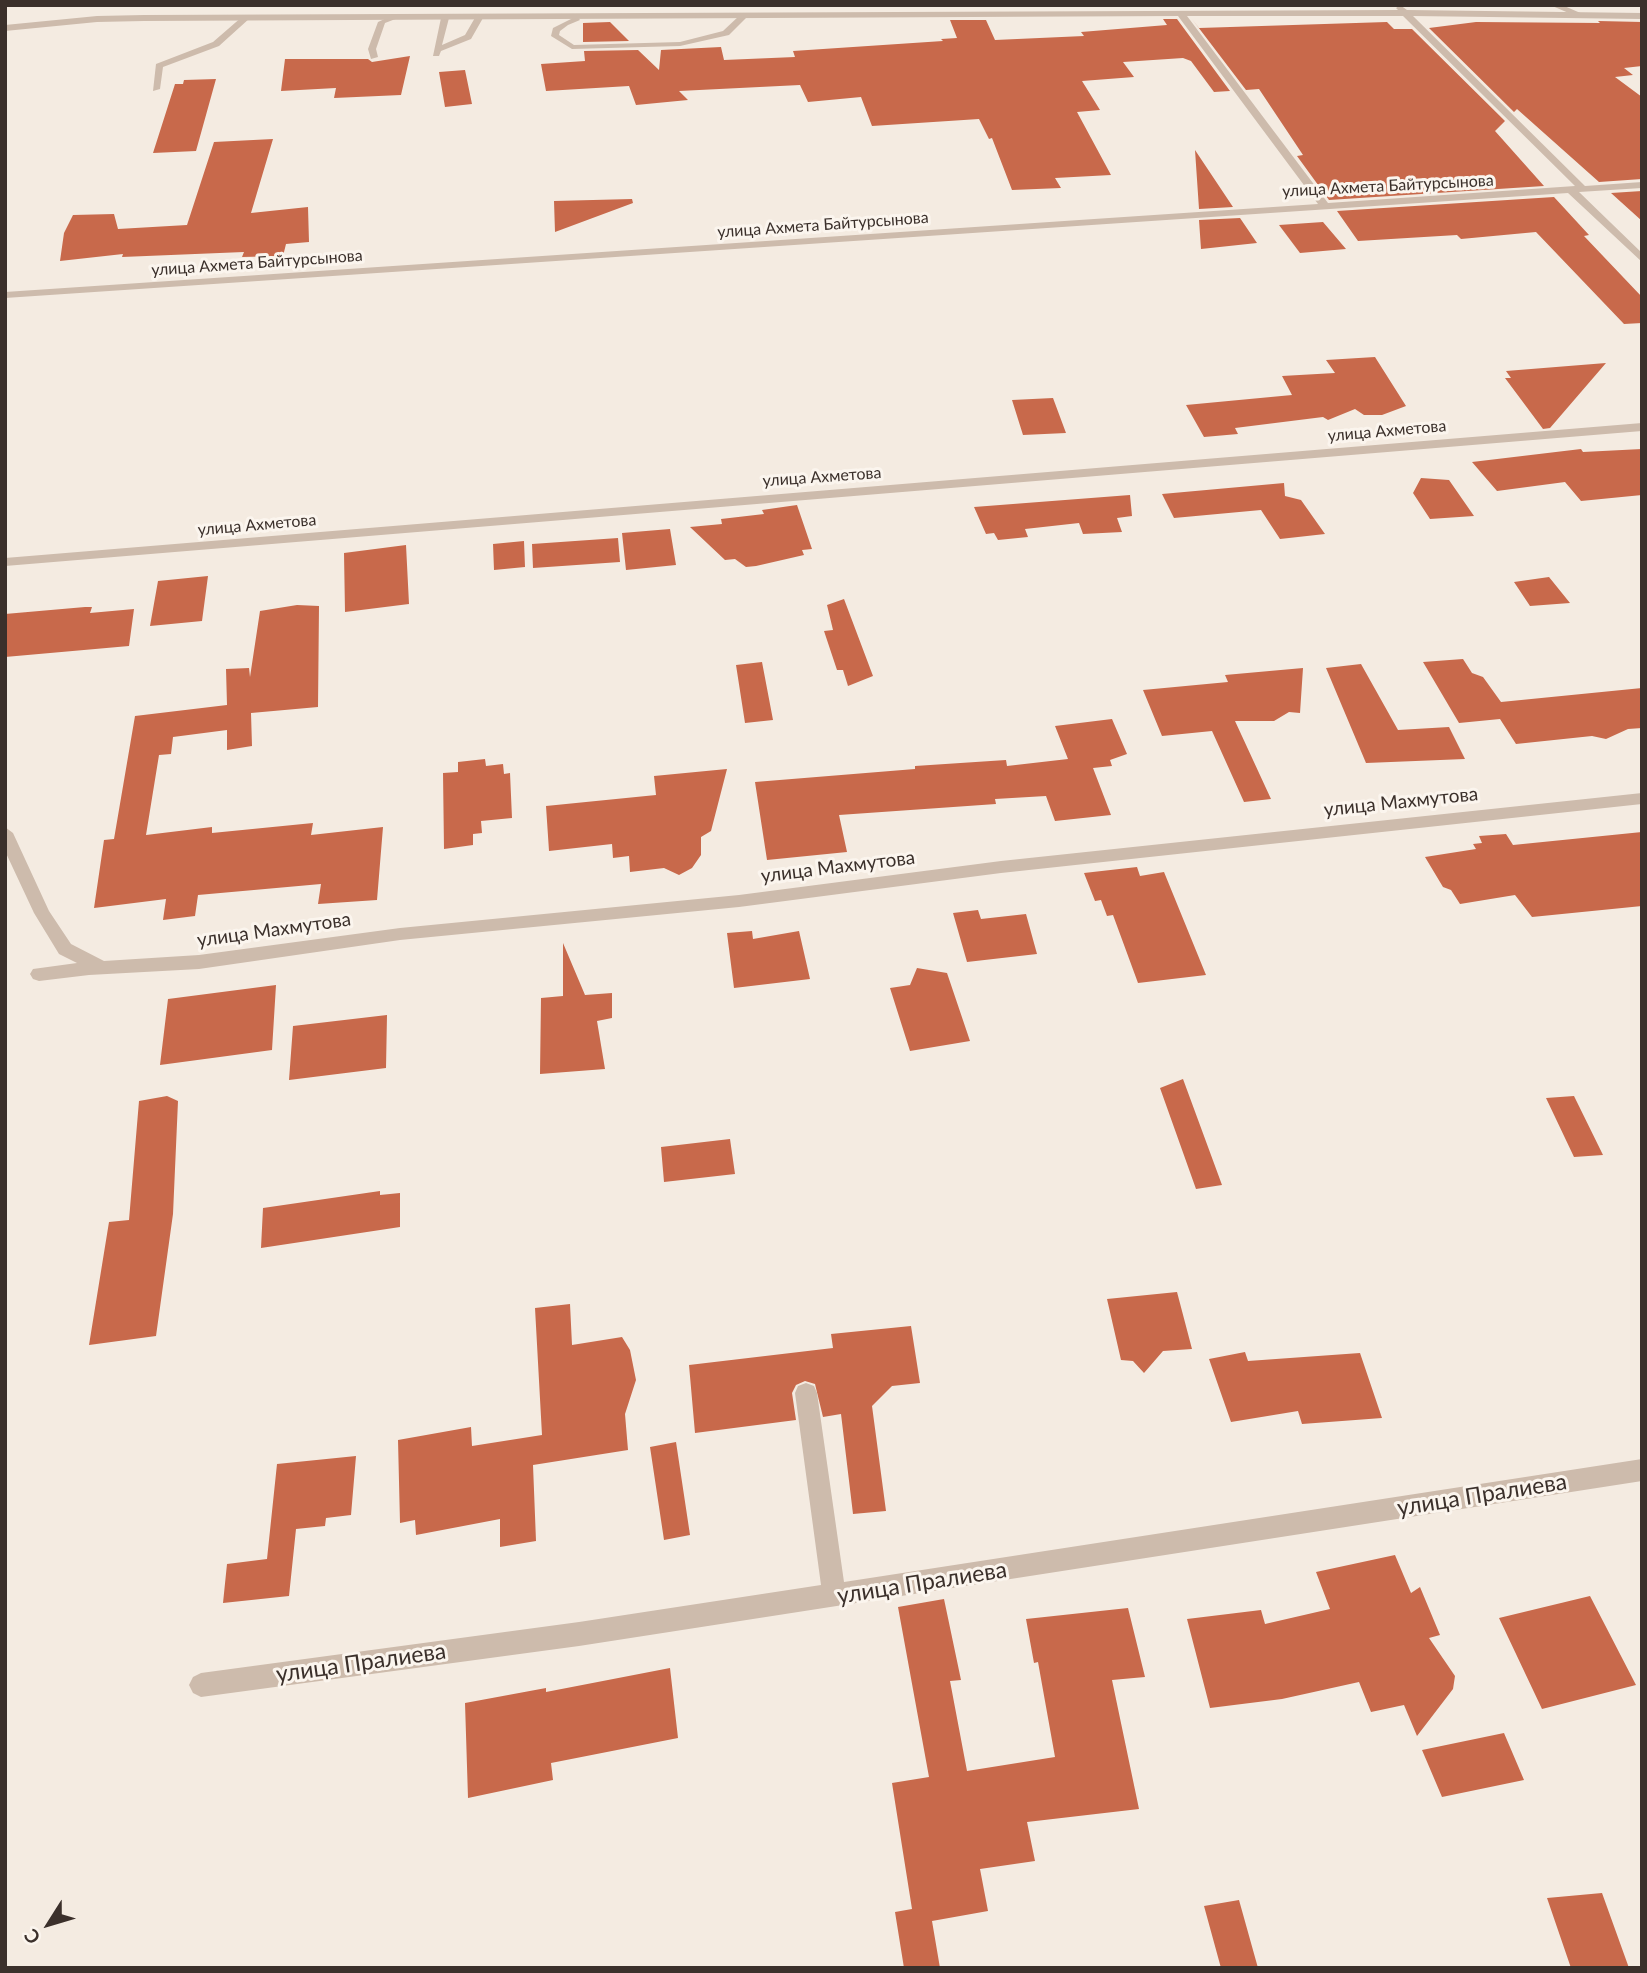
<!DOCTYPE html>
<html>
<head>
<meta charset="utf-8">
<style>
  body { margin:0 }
  #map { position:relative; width:1647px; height:1973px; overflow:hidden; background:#f4ebe1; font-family:Lato,sans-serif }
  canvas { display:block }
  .frame { position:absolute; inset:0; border:7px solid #3b302b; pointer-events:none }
  .north { position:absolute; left:14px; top:1889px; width:70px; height:70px; -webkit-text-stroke:5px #fbf5ee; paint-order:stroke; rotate:233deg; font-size:19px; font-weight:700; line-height:28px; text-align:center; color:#3b302b }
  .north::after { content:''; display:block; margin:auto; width:24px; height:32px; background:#3b302b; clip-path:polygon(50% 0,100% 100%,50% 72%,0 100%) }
</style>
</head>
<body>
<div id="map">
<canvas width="1647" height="1973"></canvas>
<div class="frame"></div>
<div class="north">С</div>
</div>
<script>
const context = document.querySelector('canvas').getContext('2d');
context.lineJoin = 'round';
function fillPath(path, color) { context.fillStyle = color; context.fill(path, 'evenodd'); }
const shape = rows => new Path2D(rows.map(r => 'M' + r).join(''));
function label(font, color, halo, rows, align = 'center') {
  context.font = font + ' Lato,sans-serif'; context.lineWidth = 6; context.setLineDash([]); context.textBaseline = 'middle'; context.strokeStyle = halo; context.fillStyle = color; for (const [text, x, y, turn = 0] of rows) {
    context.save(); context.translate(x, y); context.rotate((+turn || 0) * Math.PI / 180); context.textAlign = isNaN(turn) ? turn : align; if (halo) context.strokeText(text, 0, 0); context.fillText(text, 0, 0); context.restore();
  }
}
fillPath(shape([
  [1163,19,1177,19,1230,91,1214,92,1191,61,1183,58,1123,62,1134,77,1082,81,1100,110,1077,112,1111,175,1055,178,1061,188,1012,190,992,138,989,139,979,119,872,126,861,97,808,102,800,85,679,91,688,100,636,105,629,86,546,91,541,64,585,61,584,51,638,50,659,70,661,50,721,47,724,60,795,57,793,51,943,41,941,39,957,38,950,20,986,20,995,40,1084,36,1081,32,1167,25],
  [1192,19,1199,28,1387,22,1394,29,1412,29,1505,121,1495,131,1544,186,1329,200,1297,156,1303,155,1259,89,1246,90],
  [1598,21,1642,22,1642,66,1624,68,1633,75,1615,77,1642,97,1642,179,1599,182,1517,109,1514,112,1429,28,1476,22,1600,23],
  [610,22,629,41,583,42,583,23],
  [410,56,401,95,334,98,336,88,281,91,285,59,368,59,372,62],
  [465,70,472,104,445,107,439,72],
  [216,79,196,151,153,153,175,84,183,84,184,80],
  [273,139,251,213,308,207,309,242,286,244,283,256,242,257,244,252,122,257,123,254,60,261,64,233,73,215,114,214,118,229,187,225,214,142],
  [1195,150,1233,207,1199,209],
  [1642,191,1642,221,1611,193],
  [1554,197,1589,235,1584,236,1642,297,1642,323,1624,324,1536,232,1461,239,1457,235,1358,241,1337,211],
  [632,199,633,203,555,232,554,201],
  [1240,218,1257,243,1201,249,1199,220],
  [1323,222,1346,249,1300,253,1279,225],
  [1375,357,1406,406,1382,415,1364,415,1355,409,1328,420,1323,417,1235,428,1238,434,1204,437,1186,405,1292,395,1282,376,1335,373,1326,360],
  [1606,363,1550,428,1543,429,1505,378,1511,378,1506,371],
  [1053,398,1066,433,1023,435,1012,400],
  [1581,449,1583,452,1642,449,1642,495,1581,501,1565,482,1497,491,1472,462],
  [1421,478,1449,480,1474,516,1430,519,1413,493],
  [1284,483,1285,496,1301,500,1325,534,1280,539,1261,510,1174,518,1162,494],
  [1130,495,1132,516,1117,518,1122,532,1083,534,1079,523,1025,529,1028,537,998,540,994,533,986,534,974,507],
  [797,505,812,549,802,550,804,555,756,566,746,567,735,559,725,560,690,527,722,524,721,519,764,514,762,510],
  [670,529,676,565,626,570,622,533],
  [618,538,620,562,533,568,532,544],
  [524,541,525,567,494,570,493,544],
  [406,545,409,604,345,612,344,553],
  [208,576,202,621,150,626,158,581],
  [1549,577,1570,603,1530,606,1514,582],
  [844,599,873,676,848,686,843,670,837,670,824,631,833,630,827,605],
  [297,605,319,606,318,707,251,713,252,746,227,750,227,730,173,737,171,754,159,755,146,835,212,827,212,833,313,823,311,835,383,827,377,900,318,904,321,884,198,895,195,916,163,920,166,899,94,908,104,840,114,839,135,716,227,705,226,669,249,668,250,677,260,611],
  [85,607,92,607,90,613,134,609,129,646,5,657,5,614],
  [1463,659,1472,673,1483,677,1501,702,1642,688,1642,728,1628,729,1606,739,1592,736,1516,744,1500,719,1459,723,1423,662],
  [762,662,773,720,745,723,736,665],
  [1361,664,1398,730,1449,727,1465,759,1366,763,1326,668],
  [1303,668,1300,713,1289,712,1274,721,1235,721,1271,799,1244,802,1212,731,1162,736,1143,690,1228,682,1225,675],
  [1112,719,1127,754,1110,760,1112,766,1093,768,1111,815,1055,821,1046,796,995,799,996,804,839,815,847,852,767,860,755,782,915,769,915,766,1006,760,1007,766,1068,759,1055,726],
  [485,759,486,766,503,764,504,774,510,773,512,818,481,821,482,833,473,834,473,845,444,849,443,773,458,772,458,762],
  [727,769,711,831,701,837,701,855,692,868,679,875,664,868,630,872,629,856,613,858,612,844,549,851,546,806,656,795,654,776],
  [1642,832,1642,906,1532,917,1515,895,1460,904,1451,890,1443,887,1425,857,1476,849,1473,844,1482,843,1479,836,1506,834,1513,845],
  [1137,867,1140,876,1164,872,1206,975,1138,983,1113,915,1107,916,1101,900,1095,901,1084,873],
  [978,910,981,919,1026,914,1037,954,967,962,953,913],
  [752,931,753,939,799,931,810,979,734,988,727,933],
  [563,943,585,995,612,993,612,1018,597,1021,605,1069,540,1074,541,998,563,996],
  [917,968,947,973,970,1041,910,1051,890,988,910,985],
  [276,985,272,1050,160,1065,168,999],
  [387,1015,386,1068,289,1080,293,1026],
  [1183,1079,1222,1185,1196,1189,1160,1088],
  [167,1096,178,1101,173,1214,156,1336,89,1345,109,1222,129,1220,139,1101],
  [1574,1096,1603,1155,1574,1157,1546,1098],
  [730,1139,735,1174,664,1182,661,1147],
  [380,1191,380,1195,400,1193,400,1227,261,1248,263,1208],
  [1177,1292,1192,1349,1163,1351,1144,1373,1133,1361,1121,1360,1107,1299],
  [570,1304,572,1345,622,1337,630,1350,636,1380,625,1414,628,1450,533,1465,536,1541,500,1547,500,1519,416,1535,415,1520,400,1523,398,1440,471,1427,472,1446,542,1435,535,1308],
  [911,1326,920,1383,892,1386,872,1406,886,1511,853,1514,841,1414,823,1417,815,1384,805,1381,796,1385,792,1393,796,1420,695,1433,689,1365,833,1348,831,1334],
  [1245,1352,1248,1361,1360,1353,1382,1418,1302,1424,1298,1411,1231,1422,1209,1359],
  [676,1442,690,1535,664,1540,650,1447],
  [356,1456,351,1515,326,1518,325,1526,296,1529,289,1596,223,1603,227,1564,267,1559,277,1464],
  [1395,1555,1411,1593,1420,1587,1440,1635,1429,1638,1455,1676,1453,1689,1417,1736,1404,1705,1371,1712,1359,1682,1282,1699,1210,1708,1187,1619,1261,1610,1265,1624,1330,1609,1316,1572],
  [1590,1596,1636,1685,1542,1709,1499,1618],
  [944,1599,961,1680,950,1681,967,1771,1055,1757,1038,1662,1034,1663,1026,1619,1128,1608,1145,1677,1112,1680,1139,1809,1027,1822,1035,1861,980,1869,988,1911,932,1921,940,1968,904,1968,895,1912,912,1909,892,1783,929,1777,898,1607],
  [670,1668,678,1738,551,1763,553,1780,468,1798,465,1703,546,1688,546,1692],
  [1504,1733,1524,1780,1442,1797,1422,1750],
  [1602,1893,1629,1968,1571,1968,1547,1898],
  [1239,1900,1258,1968,1221,1968,1204,1906]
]), '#c8694b');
fillPath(shape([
  [1550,5,1562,5,1585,15,1578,17,1550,5],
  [740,15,747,17,729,35,680,46,572,49,551,36,553,28,577,16,580,20,568,25,560,31,559,35,574,45,680,42,723,31,740,15],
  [243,16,250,18,219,46,163,67,160,89,153,91,156,64,213,42,243,16],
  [391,16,398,18,385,23,376,49,378,57,371,59,368,49,378,22,391,16],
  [445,16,449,18,442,45,465,35,476,16,483,18,471,39,441,51,439,56,433,56,441,18,445,16]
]), '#cdbbac');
fillPath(shape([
  [1400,5,1407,10,1642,13,1642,19,1413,16,1585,186,1642,182,1642,188,1579,192,1642,253,1642,262,1568,193,5,298,5,292,1318,204,1178,16,144,21,97,22,5,31,5,25,97,16,144,15,1398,10,1396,8,1400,5],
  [1187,16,1403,16,1575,186,1328,203,1187,16],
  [1642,423,1642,431,5,566,5,558,1642,423],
  [1642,793,1642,804,1001,873,739,907,400,940,199,969,89,975,39,981,33,979,30,974,33,969,77,963,59,954,34,913,5,851,5,827,13,833,49,911,71,944,104,961,199,955,400,928,739,895,1001,861,1642,793],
  [806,1383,814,1386,817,1393,844,1582,1642,1459,1642,1481,579,1646,201,1697,193,1693,189,1685,193,1677,201,1673,579,1622,821,1585,795,1393,798,1386,806,1383]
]), '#cdbbac');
label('16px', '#3b302b', '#fbf5ee', [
  ["улица Ахмета Байтурсынова",1388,186,-3],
  ["улица Ахмета Байтурсынова",823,225,-4],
  ["улица Ахмета Байтурсынова",257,263,-4],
  ["улица Ахметова",1387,431,-5],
  ["улица Ахметова",822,477,-4],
  ["улица Ахметова",257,525,-5]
]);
label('19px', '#3b302b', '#fbf5ee', [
  ["улица Махмутова",1401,802,-6],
  ["улица Махмутова",838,867,-7],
  ["улица Махмутова",274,930,-8]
]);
label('23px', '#3b302b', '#fbf5ee', [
  ["улица Пралиева",1482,1495,-9],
  ["улица Пралиева",922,1583,-9],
  ["улица Пралиева",361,1663,-8]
]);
</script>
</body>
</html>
